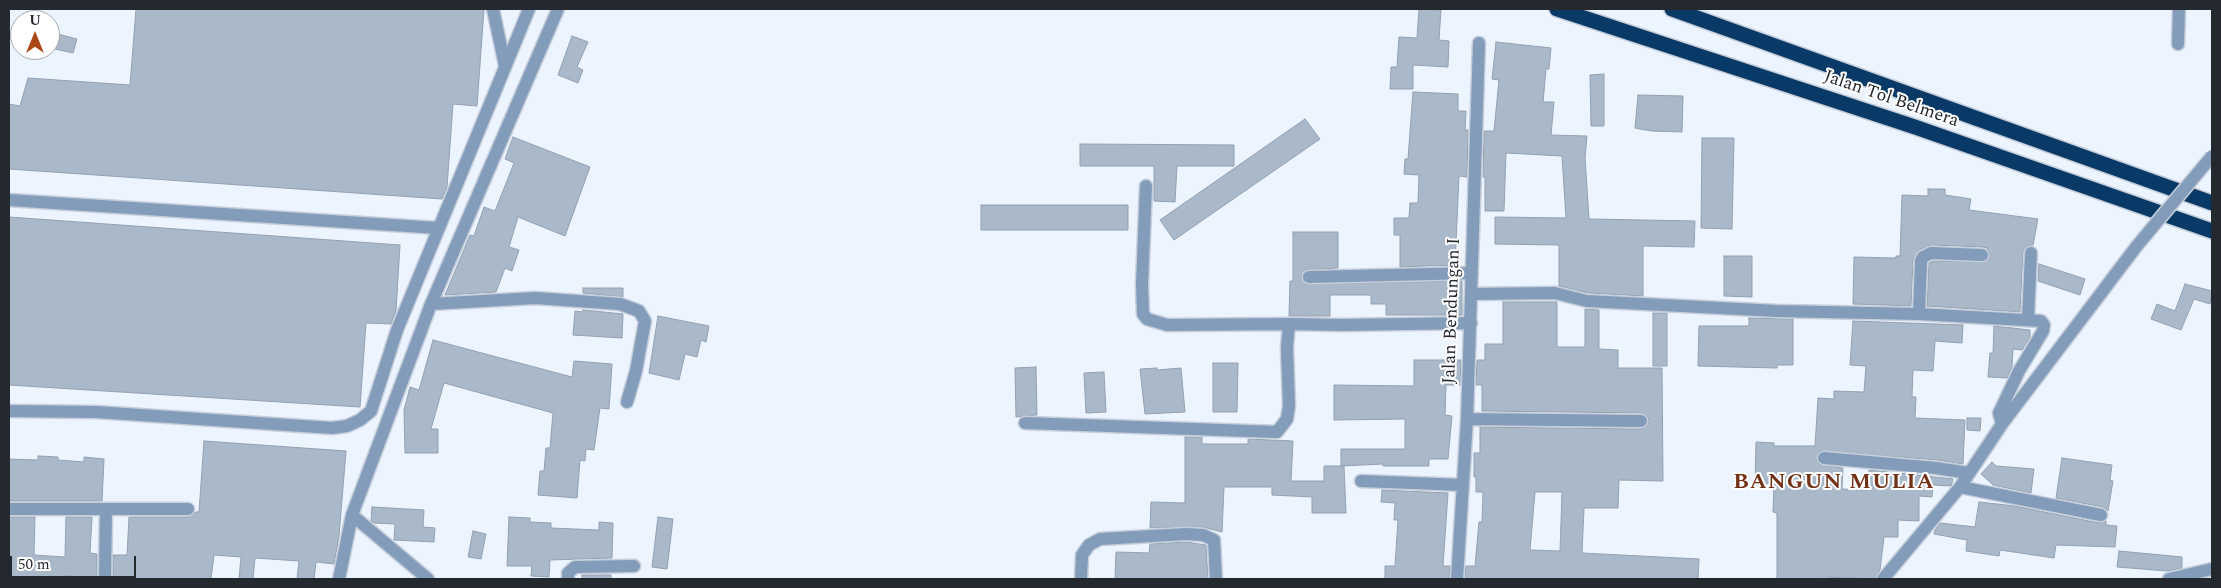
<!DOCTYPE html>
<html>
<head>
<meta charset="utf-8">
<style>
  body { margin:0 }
  #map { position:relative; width:2221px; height:588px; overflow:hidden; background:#ebf4ff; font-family:Spectral,serif }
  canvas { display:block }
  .frame { position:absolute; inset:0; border:10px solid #242930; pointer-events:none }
  .north { position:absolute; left:10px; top:10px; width:50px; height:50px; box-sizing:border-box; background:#fff; border:1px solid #a7a9ac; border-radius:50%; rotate:0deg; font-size:14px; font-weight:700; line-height:20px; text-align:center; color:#242930 }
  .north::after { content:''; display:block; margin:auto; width:18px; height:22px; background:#ac4718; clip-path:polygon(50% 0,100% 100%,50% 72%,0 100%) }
  .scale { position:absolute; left:10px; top:556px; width:126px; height:22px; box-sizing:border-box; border:2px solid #242930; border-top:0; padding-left:6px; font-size:15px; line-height:18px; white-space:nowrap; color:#242930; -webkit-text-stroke:4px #fff; paint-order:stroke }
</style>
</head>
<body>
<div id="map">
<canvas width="2221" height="588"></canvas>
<div class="frame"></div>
<div class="north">U</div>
<div class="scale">50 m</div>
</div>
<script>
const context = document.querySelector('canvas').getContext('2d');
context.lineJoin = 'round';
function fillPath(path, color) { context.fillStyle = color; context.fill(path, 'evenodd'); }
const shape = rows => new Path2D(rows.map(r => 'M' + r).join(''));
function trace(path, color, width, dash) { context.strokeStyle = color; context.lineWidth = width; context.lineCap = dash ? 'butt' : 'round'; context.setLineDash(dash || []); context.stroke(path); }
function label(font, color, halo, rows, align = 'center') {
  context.font = font + ' Spectral,serif'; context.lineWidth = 4; context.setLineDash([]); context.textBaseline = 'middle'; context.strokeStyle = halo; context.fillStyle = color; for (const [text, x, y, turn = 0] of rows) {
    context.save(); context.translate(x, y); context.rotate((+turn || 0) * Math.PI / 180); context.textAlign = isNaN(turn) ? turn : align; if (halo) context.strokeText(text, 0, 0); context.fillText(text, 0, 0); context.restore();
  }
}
const building = shape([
  [136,9,484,9,477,106,453,104,447,187,442,199,9,169,9,104,20,106,28,78,130,85,136,9],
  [1419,9,1441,10,1439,40,1449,41,1448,67,1413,65,1413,89,1390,89,1391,67,1397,67,1399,37,1417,38,1419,9],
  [50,32,77,39,73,53,50,48,50,32],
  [572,36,588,42,577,67,583,70,578,83,558,75,572,36],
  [1496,42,1551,48,1549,69,1546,69,1543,102,1554,102,1551,135,1587,136,1585,157,1589,219,1695,221,1694,247,1643,246,1643,296,1588,293,1559,286,1559,245,1495,244,1495,217,1566,218,1562,156,1506,153,1504,211,1485,211,1485,177,1483,177,1484,131,1494,131,1499,80,1492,79,1496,42],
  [1604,74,1604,126,1591,126,1590,75,1604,74],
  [1413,92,1458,94,1458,111,1466,111,1465,130,1468,130,1467,177,1459,176,1455,265,1400,267,1400,235,1394,235,1394,218,1409,218,1410,203,1418,203,1419,175,1404,174,1405,159,1408,159,1413,92],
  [1638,95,1683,96,1682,132,1651,131,1635,128,1638,95],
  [1305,119,1320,139,1174,240,1160,220,1305,119],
  [513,137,590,167,565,236,518,217,509,247,519,250,512,271,505,268,496,292,445,295,470,235,474,236,484,207,495,211,514,163,505,159,513,137],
  [1702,138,1734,138,1732,229,1701,228,1702,138],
  [1080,144,1234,145,1234,166,1177,166,1175,202,1154,201,1154,166,1080,166,1080,144],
  [1928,189,1945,189,1945,195,1971,199,1969,210,2038,219,2033,245,2027,246,2023,252,2020,312,1927,306,1929,263,1933,261,1985,262,1990,255,1987,248,1982,247,1931,245,1919,250,1913,261,1911,306,1853,304,1854,257,1896,258,1896,256,1900,256,1902,195,1928,196,1928,189],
  [981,205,1128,205,1128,230,981,230,981,205],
  [9,217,400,245,396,311,391,324,366,323,360,407,9,385,9,217],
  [1293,232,1338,232,1338,268,1305,270,1301,277,1306,284,1462,281,1462,315,1386,315,1386,304,1371,304,1371,295,1330,295,1330,316,1289,316,1290,281,1293,281,1293,232],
  [1724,256,1752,256,1752,297,1724,296,1724,256],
  [2039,264,2085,279,2080,295,2038,281,2039,264],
  [2185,284,2212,291,2210,304,2194,299,2181,330,2151,319,2157,304,2175,311,2185,284],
  [583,288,623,288,623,297,583,293,583,288],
  [1503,302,1557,302,1557,347,1585,347,1585,309,1599,310,1599,349,1618,350,1618,368,1662,368,1663,481,1619,480,1618,508,1584,508,1582,553,1699,559,1698,579,1465,579,1466,566,1475,566,1479,522,1482,522,1483,492,1476,492,1476,477,1474,477,1474,453,1480,453,1480,427,1641,429,1645,428,1649,422,1648,417,1641,413,1482,411,1482,385,1476,385,1477,360,1485,360,1485,344,1503,344,1503,302],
  [1535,492,1562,492,1560,551,1530,550,1535,492],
  [583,310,623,314,622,338,573,335,575,311,583,312,583,310],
  [1653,313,1667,313,1667,366,1653,366,1653,313],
  [658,316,709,326,706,342,701,340,697,357,685,354,679,380,649,373,658,316],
  [1749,318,1793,319,1793,365,1777,365,1777,368,1698,366,1699,326,1749,326,1749,318],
  [1853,321,1963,325,1962,343,1935,341,1933,371,1913,370,1912,397,1916,397,1915,418,1965,420,1963,464,1937,460,1820,451,1816,458,1819,464,1843,468,1842,489,1868,490,1869,470,1953,479,1952,483,1951,486,1933,485,1932,497,1919,496,1919,521,1898,520,1898,537,1884,537,1880,570,1875,579,1822,577,1822,579,1777,579,1777,513,1773,512,1774,484,1755,483,1756,442,1774,443,1774,446,1815,446,1818,398,1834,399,1834,391,1864,392,1866,366,1850,365,1853,321],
  [1994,326,2030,330,2030,337,2022,350,2013,349,2012,367,2007,378,1988,377,1990,353,1993,353,1994,326],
  [433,340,572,377,574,361,612,364,609,409,600,408,594,450,586,449,585,461,580,460,577,498,538,495,540,471,544,471,546,448,550,448,553,413,444,383,431,429,438,429,438,453,405,453,404,410,410,387,419,390,433,340],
  [1414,360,1461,360,1460,385,1446,385,1445,415,1452,416,1448,459,1429,459,1429,466,1383,466,1383,464,1341,466,1341,449,1405,449,1405,419,1334,420,1334,385,1414,386,1414,360],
  [1213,363,1238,363,1237,412,1213,412,1213,363],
  [1036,367,1037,415,1016,417,1015,368,1036,367],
  [1157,368,1157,370,1181,368,1185,412,1145,414,1140,369,1157,368],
  [1104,372,1106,412,1086,413,1084,373,1104,372],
  [1967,418,1981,418,1980,431,1967,430,1967,418],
  [1185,437,1202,437,1202,444,1248,444,1248,439,1293,441,1291,481,1324,481,1324,466,1344,466,1346,513,1312,513,1312,497,1272,495,1272,487,1224,487,1222,532,1203,527,1150,528,1151,502,1185,503,1185,437],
  [204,441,346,451,339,536,334,564,316,562,314,579,297,579,299,561,255,558,253,579,239,579,241,557,214,555,211,579,113,579,113,555,127,555,129,517,188,517,196,512,199,512,204,441],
  [38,456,58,457,58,460,84,462,84,457,104,459,102,501,9,501,9,459,38,460,38,456],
  [2062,458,2112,465,2110,480,2113,481,2108,511,2103,507,2056,498,2062,458],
  [1992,462,1996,466,2034,469,2031,493,1993,485,1981,474,1992,462],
  [1382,490,1448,493,1443,566,1450,566,1449,579,1385,579,1385,566,1395,566,1398,520,1394,520,1395,503,1381,502,1382,490],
  [1979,502,2015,506,2099,523,2106,521,2106,525,2117,526,2115,547,2056,545,2054,558,2000,550,1999,556,1966,551,1967,540,1934,534,1935,530,1940,523,1975,527,1979,502],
  [372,507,424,510,423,527,435,528,434,542,394,540,395,524,374,523,371,521,372,507],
  [9,517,35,517,34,555,65,557,66,517,92,517,90,553,97,554,97,577,64,576,64,579,9,579,9,517],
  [509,517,530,518,530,522,551,523,551,528,599,530,599,522,613,523,612,558,550,560,549,577,531,576,532,566,507,566,509,517],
  [658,517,673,519,667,569,652,567,658,517],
  [473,531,486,534,481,559,468,557,473,531],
  [1186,542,1206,545,1208,579,1115,579,1116,552,1149,553,1150,544,1186,542],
  [2119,551,2182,557,2182,568,2167,571,2117,567,2119,551],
  [582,575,611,575,611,579,582,579,582,575]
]);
fillPath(building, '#aab9ca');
trace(building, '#92a0b1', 1);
const minor = shape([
  [493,9,505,66],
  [2178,44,2179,9],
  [1146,186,1142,284,1143,314,1147,319,1167,325,1289,324],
  [9,200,438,228],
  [1309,277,1472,273],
  [1471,294,1555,293,1587,301,1777,311,1919,314,2041,321,2044,325,2043,331,2019,371,1999,413,2002,424],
  [431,304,535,298,620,304,639,311,645,321,636,371,627,402],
  [1919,314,1921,261,1923,257,1931,253,1982,255],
  [2028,319,2031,253],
  [9,411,96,412,332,428,347,426,360,420,371,411,397,330,529,9],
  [1467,419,1641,421],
  [1025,423,1277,432,1287,419,1289,406,1287,347,1289,324,1342,325,1471,323],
  [1824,458,1936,468,1969,473],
  [1361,481,1463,485],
  [1960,487,2101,515],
  [9,509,188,509],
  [352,515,428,579],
  [105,579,106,509],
  [339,579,352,515,431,304,558,9],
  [568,579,568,573,575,567,634,566],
  [1081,579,1082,555,1089,545,1100,539,1186,534,1203,535,1214,540,1216,579],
  [1457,579,1467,419,1479,43],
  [1883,579,1960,487,2002,424,2136,247],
  [2169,579,2212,569]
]);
const highway = shape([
  [1557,9,1915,127,2212,231],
  [1672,9,2212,203]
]);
trace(minor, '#c7cfda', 15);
trace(highway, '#c7cfda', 18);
trace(minor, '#829cba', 12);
trace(highway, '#093967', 15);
const minorBridge = shape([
  [2136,247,2212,156]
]);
trace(minorBridge, '#c7cfda', 15, []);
trace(minorBridge, '#829cba', 12);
label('18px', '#242930', '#fff', [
  ["Jalan Tol Belmera",1891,100,19],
  ["Jalan Bendungan I",1453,311,-88]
]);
context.letterSpacing = '1px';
label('bold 22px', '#733217', '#fff', [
  ["BANGUN MULIA",1834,484]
]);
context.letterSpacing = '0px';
</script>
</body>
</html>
